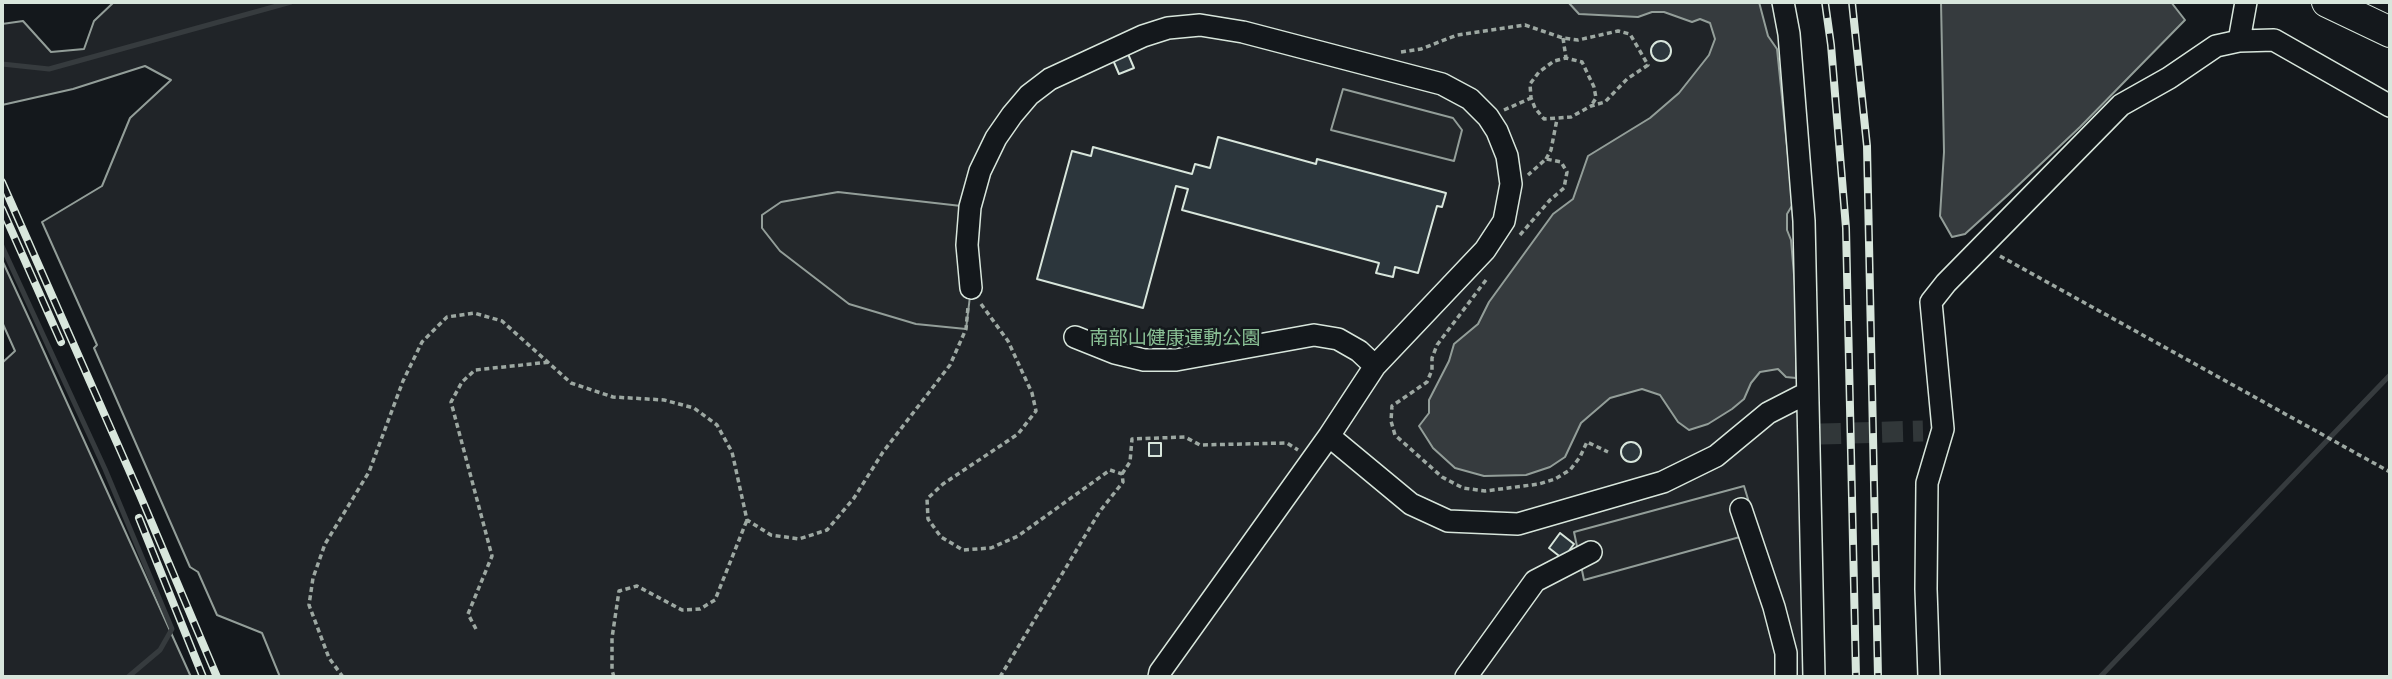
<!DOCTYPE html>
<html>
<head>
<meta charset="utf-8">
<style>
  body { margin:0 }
  #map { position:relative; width:2392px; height:679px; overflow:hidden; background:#14181c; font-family:"Fira Sans Condensed",sans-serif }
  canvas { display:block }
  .frame { position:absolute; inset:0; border:4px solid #d8e6dc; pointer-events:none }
</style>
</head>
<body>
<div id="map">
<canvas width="2392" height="679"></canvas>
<div class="frame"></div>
</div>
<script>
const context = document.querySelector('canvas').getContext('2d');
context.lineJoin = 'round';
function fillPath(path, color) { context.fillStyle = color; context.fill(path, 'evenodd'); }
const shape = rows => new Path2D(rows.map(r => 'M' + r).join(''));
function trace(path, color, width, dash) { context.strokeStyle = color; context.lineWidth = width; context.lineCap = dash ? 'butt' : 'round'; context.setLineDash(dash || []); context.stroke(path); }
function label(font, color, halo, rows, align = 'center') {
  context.font = font + ' "Fira Sans Condensed","Noto Sans JP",sans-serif'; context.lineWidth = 5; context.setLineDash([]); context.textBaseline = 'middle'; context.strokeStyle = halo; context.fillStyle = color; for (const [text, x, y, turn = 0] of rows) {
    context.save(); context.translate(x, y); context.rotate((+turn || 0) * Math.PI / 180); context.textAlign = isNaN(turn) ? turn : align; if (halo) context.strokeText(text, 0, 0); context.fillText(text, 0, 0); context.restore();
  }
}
const green = shape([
  [114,2,1783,2,1789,34,1814,677,280,677,262,633,217,615,198,572,190,567,94,348,97,345,42,222,102,186,130,118,171,80,145,66,73,89,2,105,2,24,23,21,51,52,84,49,94,21,114,2],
  [2,260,31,323,191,677,2,677,2,363,15,351,2,322,2,260]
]);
fillPath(green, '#202428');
trace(green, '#939e99', 2);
const parking = shape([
  [1343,89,1453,118,1462,130,1454,161,1331,130,1343,89],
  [838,192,970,207,971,288,966,329,916,324,849,304,780,251,762,228,762,215,781,202,838,192],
  [1744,486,1758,532,1584,580,1574,532,1744,486]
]);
fillPath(parking, '#24282b');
trace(parking, '#939e99', 2);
const water = shape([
  [1568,2,1759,2,1768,36,1777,49,1793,204,1787,214,1787,230,1791,240,1796,298,1796,378,1786,377,1778,369,1760,372,1751,383,1744,399,1732,409,1708,424,1689,430,1678,422,1660,395,1642,389,1610,398,1581,423,1565,457,1550,467,1526,475,1484,476,1455,468,1433,448,1419,426,1429,413,1429,400,1449,361,1454,344,1478,324,1489,302,1553,214,1573,199,1588,156,1650,118,1679,93,1709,55,1715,39,1710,23,1700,19,1692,22,1664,12,1652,12,1638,17,1579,14,1568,2],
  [1941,2,2171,2,2185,20,2080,127,2008,195,1965,234,1952,237,1940,216,1944,152,1941,2]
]);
fillPath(water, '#363b3e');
trace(water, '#939e99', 2);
trace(shape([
  [2,64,49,69,291,2],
  [2,246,105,469,172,629,160,650,128,677],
  [2100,677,2390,375]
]), '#363b3e', 5);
const building = shape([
  '1651 51a10 10 0 1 1 20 0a10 10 0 1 1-20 0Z',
  [1128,54,1134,68,1119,74,1113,60,1128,54],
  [1218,137,1316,164,1317,159,1446,193,1442,207,1437,206,1418,273,1395,267,1393,277,1376,273,1379,263,1182,210,1188,189,1176,186,1143,308,1037,279,1072,151,1091,156,1093,147,1192,174,1195,164,1210,168,1218,137],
  '1621 452a10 10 0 1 1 20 0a10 10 0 1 1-20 0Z',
  [1149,443,1161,443,1161,456,1149,456,1149,443],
  [1560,533,1574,544,1563,559,1549,548,1560,533]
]);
fillPath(building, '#2c363c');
trace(building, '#d8e6dc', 2);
trace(shape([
  [1820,434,1923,431]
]), '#313739', 21, [21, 10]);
const minor = shape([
  [1783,2,1789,34,1804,221,1814,677],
  [2239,41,2246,2],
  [971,288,967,245,970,207,980,171,996,138,1012,115,1029,95,1050,79,1143,36,1168,28,1200,25,1243,32,1442,84,1470,99,1488,117,1497,131,1507,156,1511,184,1504,221,1485,250,1375,366,1329,436,1160,672,1159,677],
  [1075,337,1115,353,1144,360,1176,360,1314,335,1338,339,1359,351,1375,366],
  [1329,436,1411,504,1448,521,1518,524,1663,482,1716,456,1768,413,1807,393],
  [1741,509,1774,607,1786,653,1786,677],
  [1466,677,1535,581,1591,552],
  [1929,677,1926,589,1927,483,1943,429,1931,302,1946,283,2121,105,2169,78,2216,46,2239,41,2274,40,2390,106]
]);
const highway = shape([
  [2327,2,2390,32]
]);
trace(minor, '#d8e6dc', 24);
trace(highway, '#d8e6dc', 32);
trace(shape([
  [1563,38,1566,58],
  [1401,52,1421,49,1457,35,1525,25,1563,38,1578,40,1618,31,1630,34,1648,65,1627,79,1605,102,1591,106,1571,117,1544,119,1535,108,1531,98,1530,84,1539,72,1554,61,1566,58,1582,62,1594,87,1596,98,1591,106],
  [1504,110,1531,98],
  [1546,159,1551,150,1557,119],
  [1520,235,1550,200,1564,188,1567,172,1561,162,1546,159,1528,175],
  [2000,256,2390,472],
  [1486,280,1437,345,1432,358,1432,370,1427,382,1392,406,1391,421,1395,435,1442,477,1463,488,1485,491,1539,484,1555,479,1570,470,1580,457,1587,442,1608,452],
  [981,304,1008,341,1032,393,1036,411,1018,434,943,484,927,499,928,519,941,537,963,550,991,548,1018,536,1110,470,1122,474,1123,482,1100,511,1000,677],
  [1122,474,1130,462,1132,439,1185,437,1200,445,1287,443,1298,450],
  [476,629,468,614,492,556,451,402,462,382,475,370,550,362],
  [343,677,329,658,309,605,313,578,325,544,369,472,403,381,422,342,447,317,474,313,502,321,571,383,613,397,664,400,694,408,717,425,732,452,747,520,771,535,799,539,827,530,854,498,883,452,950,365,966,329,968,307],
  [614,677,612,670,612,638,619,591,637,586,682,610,700,609,715,600,747,520]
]), '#9da8a2', 3.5, [5, 3.5]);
trace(minor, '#14181c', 21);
trace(highway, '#14181c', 30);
const rail = shape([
  [1825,2,1831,45,1846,228,1856,677],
  [1852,2,1867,146,1878,677],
  [2,182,140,495,217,677],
  [2,209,61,342],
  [139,518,203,677]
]);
trace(rail, '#d8e6dc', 8);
trace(rail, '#14181c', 5, [16]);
label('19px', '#8ac095', '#14181c', [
  ["南部山健康運動公園",1175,339]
]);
</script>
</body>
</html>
